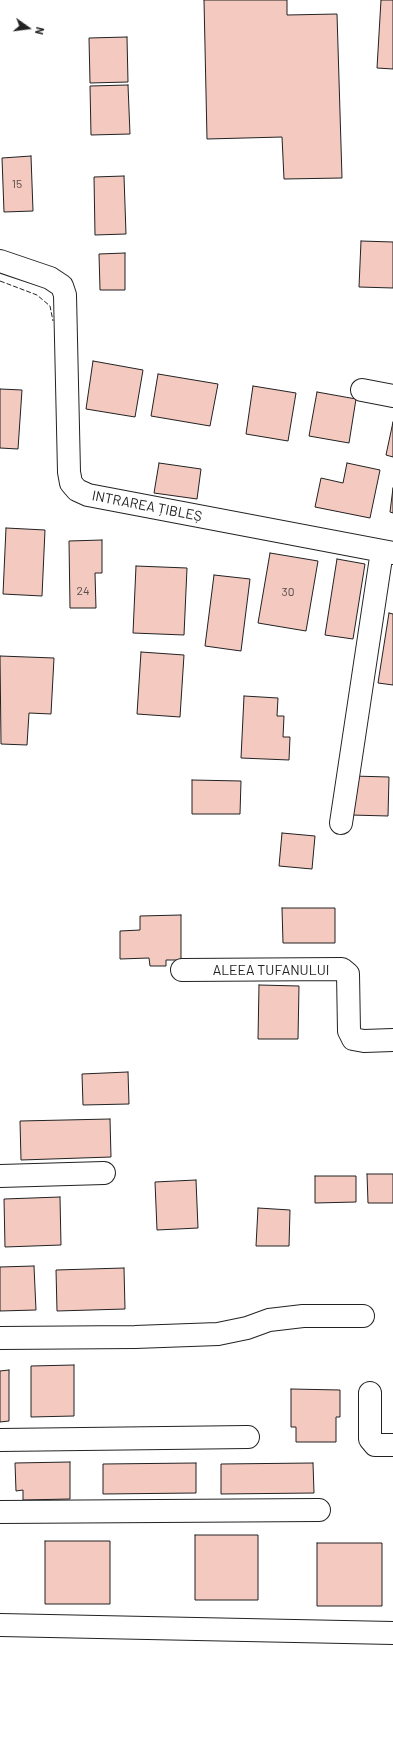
<!DOCTYPE html>
<html>
<head>
<meta charset="utf-8">
<style>
  body { margin:0 }
  #map { position:relative; width:393px; height:1742px; overflow:hidden; background:#fff; font-family:Barlow,sans-serif }
  canvas { display:block }
  .north { position:absolute; left:8px; top:8px; width:40px; height:40px; -webkit-text-stroke:3px #fff; paint-order:stroke; rotate:104deg; font-size:11px; font-weight:700; line-height:16px; text-align:center; color:#222 }
  .north::after { content:''; display:block; margin:auto; width:14px; height:18px; background:#222; clip-path:polygon(50% 0,100% 100%,50% 72%,0 100%) }
</style>
</head>
<body>
<div id="map">
<canvas width="393" height="1742"></canvas>
<div class="north">N</div>
</div>
<script>
const context = document.querySelector('canvas').getContext('2d');
context.lineJoin = 'round';
function fillPath(path, color) { context.fillStyle = color; context.fill(path, 'evenodd'); }
const shape = rows => new Path2D(rows.map(r => 'M' + r).join(''));
function trace(path, color, width, dash) { context.strokeStyle = color; context.lineWidth = width; context.lineCap = dash ? 'butt' : 'round'; context.setLineDash(dash || []); context.stroke(path); }
function label(font, color, halo, rows, align = 'center') {
  context.font = font + ' Barlow,sans-serif'; context.lineWidth = 3; context.setLineDash([]); context.textBaseline = 'middle'; context.strokeStyle = halo; context.fillStyle = color; for (const [text, x, y, turn = 0] of rows) {
    context.save(); context.translate(x, y); context.rotate((+turn || 0) * Math.PI / 180); context.textAlign = isNaN(turn) ? turn : align; if (halo) context.strokeText(text, 0, 0); context.fillText(text, 0, 0); context.restore();
  }
}
const building = shape([
  [204,0,287,0,287,15,337,14,342,178,284,179,282,137,207,139,204,0],
  [381,0,393,0,393,69,377,68,381,0],
  [127,37,128,82,90,83,89,38,127,37],
  [128,85,130,134,91,135,90,86,128,85],
  [31,156,33,211,4,212,2,158,31,156],
  [124,176,126,234,95,235,94,177,124,176],
  [361,241,393,242,393,288,359,287,361,241],
  [125,253,125,290,100,290,99,254,125,253],
  [93,361,143,370,135,417,86,409,93,361],
  [158,374,218,384,210,426,151,416,158,374],
  [253,386,296,393,288,441,246,434,253,386],
  [0,389,22,390,18,449,0,448,0,389],
  [317,392,356,399,349,443,309,436,317,392],
  [393,422,393,457,386,455,393,422],
  [159,463,201,469,197,499,154,493,159,463],
  [347,463,380,470,370,518,315,507,321,478,343,483,347,463],
  [393,488,393,513,390,512,393,488],
  [6,528,45,530,42,596,3,594,6,528],
  [102,540,102,573,95,573,96,608,70,608,69,541,102,540],
  [270,553,318,561,306,631,258,623,270,553],
  [337,559,365,564,353,639,325,635,337,559],
  [136,566,187,568,184,635,133,633,136,566],
  [214,575,250,579,241,651,205,646,214,575],
  [389,613,393,614,393,685,378,683,389,613],
  [141,652,184,655,180,717,137,714,141,652],
  [0,656,54,658,51,714,29,713,27,745,1,744,0,656],
  [244,696,278,698,277,716,284,716,283,737,290,737,289,760,241,758,244,696],
  [352,776,389,777,388,816,351,815,352,776],
  [192,780,241,781,240,814,192,814,192,780],
  [282,833,315,836,312,869,279,866,282,833],
  [282,908,335,908,335,943,283,943,282,908],
  [181,915,181,960,166,960,166,966,150,966,149,958,120,959,120,931,140,930,140,916,181,915],
  [259,985,299,986,298,1039,258,1039,259,985],
  [128,1072,129,1104,83,1105,82,1074,128,1072],
  [110,1119,111,1157,21,1160,20,1121,110,1119],
  [367,1174,393,1174,393,1203,368,1203,367,1174],
  [315,1176,356,1176,356,1202,315,1203,315,1176],
  [196,1180,198,1228,157,1230,155,1182,196,1180],
  [60,1197,61,1245,5,1247,4,1199,60,1197],
  [258,1208,290,1210,289,1246,256,1246,258,1208],
  [34,1266,36,1310,0,1311,0,1267,34,1266],
  [124,1268,125,1309,57,1311,56,1270,124,1268],
  [74,1365,74,1416,31,1417,31,1366,74,1365],
  [9,1370,9,1421,0,1422,0,1371,9,1370],
  [291,1389,340,1390,340,1417,336,1417,336,1442,296,1442,296,1427,291,1427,291,1389],
  [70,1462,70,1499,23,1500,23,1490,16,1491,15,1463,70,1462],
  [196,1463,196,1493,103,1494,103,1464,196,1463],
  [313,1463,314,1493,221,1494,221,1464,313,1463],
  [195,1535,258,1535,258,1600,195,1600,195,1535],
  [45,1541,110,1541,110,1604,45,1604,45,1541],
  [317,1543,382,1543,382,1606,317,1606,317,1543]
]);
fillPath(building, '#f3c9c0');
trace(building, '#222', 1);
const minor = shape([
  [0,261,50,278,62,286,65,295,69,472,71,483,77,490,88,495,393,553],
  [362,390,393,396],
  [341,823,382,551],
  [182,970,342,969,348,974,349,1031,353,1039,364,1041,393,1040],
  [0,1176,104,1173],
  [0,1338,135,1337,218,1334,247,1328,269,1320,303,1316,363,1316],
  [370,1393,370,1439,375,1445,393,1445],
  [0,1440,248,1437],
  [0,1512,319,1510],
  [0,1625,393,1633]
]);
trace(minor, '#222', 24);
trace(minor, '#fff', 22);
trace(shape([
  [0,281,37,295,50,306,53,321]
]), '#222', 1, [5, 2]);
label('12px', '#564c4a', null, [
  ["15",17,184],
  ["24",83,591],
  ["30",288,592]
]);
label('14px', '#222', '#fff', [
  ["INTRAREA ȚIBLEȘ",147,506,11],
  ["ALEEA TUFANULUI",271,970]
]);
</script>
</body>
</html>
